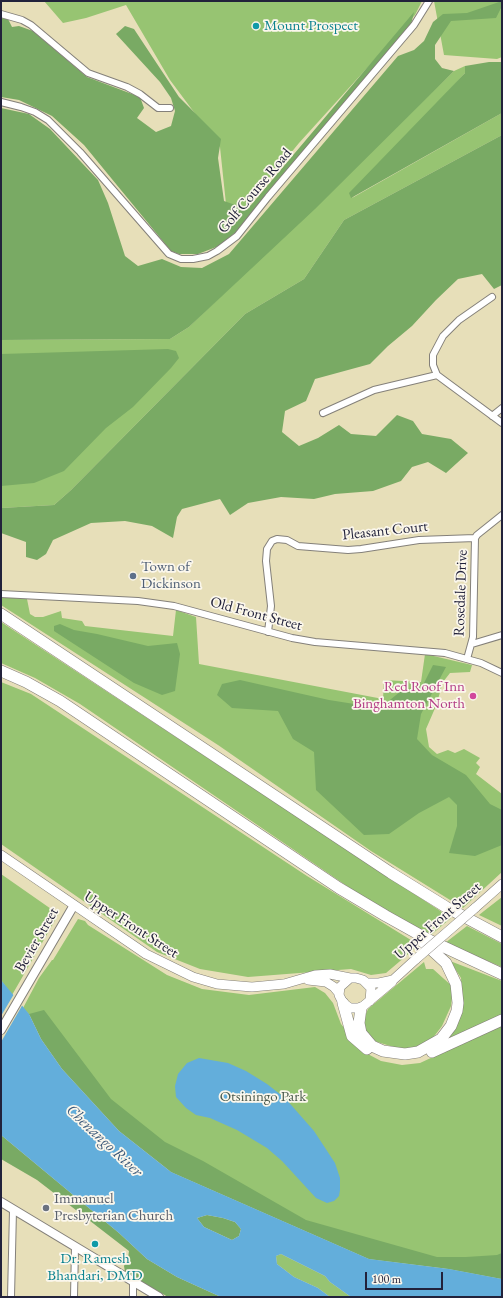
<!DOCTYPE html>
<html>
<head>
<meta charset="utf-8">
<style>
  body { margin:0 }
  #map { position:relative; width:503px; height:1298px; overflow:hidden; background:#e7dfb9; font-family:"EB Garamond",serif }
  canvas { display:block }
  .frame { position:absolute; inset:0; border:2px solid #22223b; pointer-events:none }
  .scale { position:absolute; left:365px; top:1272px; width:78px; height:18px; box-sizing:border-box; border:2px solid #22223b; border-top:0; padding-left:5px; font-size:12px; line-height:14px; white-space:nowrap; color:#22223b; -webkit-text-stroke:3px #fbf7ec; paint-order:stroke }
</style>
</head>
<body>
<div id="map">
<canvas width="503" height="1298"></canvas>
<div class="frame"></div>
<div class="scale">100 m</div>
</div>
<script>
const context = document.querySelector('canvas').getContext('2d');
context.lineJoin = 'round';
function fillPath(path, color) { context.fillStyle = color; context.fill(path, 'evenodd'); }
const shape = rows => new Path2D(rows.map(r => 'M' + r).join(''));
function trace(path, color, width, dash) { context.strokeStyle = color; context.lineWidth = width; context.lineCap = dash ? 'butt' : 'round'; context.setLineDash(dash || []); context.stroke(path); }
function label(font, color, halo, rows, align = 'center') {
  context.font = font + ' "EB Garamond",serif'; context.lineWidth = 3.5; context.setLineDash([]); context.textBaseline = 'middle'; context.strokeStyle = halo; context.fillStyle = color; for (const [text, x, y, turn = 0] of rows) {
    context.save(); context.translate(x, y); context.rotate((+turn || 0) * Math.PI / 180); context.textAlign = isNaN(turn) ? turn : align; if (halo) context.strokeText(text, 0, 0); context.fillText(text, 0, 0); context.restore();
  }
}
fillPath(shape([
  [44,1,422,1,415,15,299,143,243,211,226,204,220,147,170,80,126,5,86,18,63,23],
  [434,1,502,1,502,57,497,59,444,55],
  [465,66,465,73,352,198,502,113,502,135,344,220,304,279,245,314,71,490,54,505,1,508,1,340,170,339,189,327,454,71],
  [1,597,27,599,30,614,35,617,43,617,61,611,62,618,82,621,85,626,173,636,176,610,196,617,199,664,383,699,384,680,421,682,425,654,472,665,470,672,450,673,443,682,436,706,426,729,429,747,437,754,448,750,455,753,464,749,480,758,476,763,480,767,476,774,502,794,502,872,463,908,371,851,218,745,1,605],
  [1,622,451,918,431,935,363,897,80,704,35,678,1,663],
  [1,682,31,694,307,876,419,945,386,973,371,975,351,969,248,977,200,969,157,952,1,844],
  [1,874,54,911,58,911,57,917,12,995,1,980],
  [502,897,502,926,479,915,484,911],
  [78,919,85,921,88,925,167,975,202,989,249,995,315,987,325,993,333,1003,341,1024,364,1052,381,1061,402,1065,420,1063,502,1025,502,1279,443,1268,369,1259,171,1172,23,1008,39,978,52,960,53,960],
  [467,926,502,944,502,967,445,943],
  [450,961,502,981,502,1015,442,1043,462,1003,461,978],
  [424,962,426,969,433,969,453,987,451,1006,442,1026,432,1039,415,1049,397,1048,374,1041,363,1032,363,1021,368,1009],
  [281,1254,325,1276,330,1282,351,1297,330,1297,318,1288,294,1277,277,1264,276,1256]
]), '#97c472');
fillPath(shape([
  [502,1,502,6,496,18,451,21,435,45,435,59,442,68,454,71,315,209,189,327,170,339,1,340,1,108,29,114,50,129,98,180,108,203,125,256,138,266,162,259,181,267,202,268,229,254,398,56,414,50,424,41,433,22,443,14,467,13],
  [414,12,411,25,263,198,242,227,219,246,198,254,179,254,171,251,84,145,52,116,19,100,1,97,1,18,8,19,12,27,19,26,33,31,87,77,140,97,144,108,137,118,156,132,171,126,175,111,171,98,160,82,116,34,125,26,134,29,179,97,221,139,218,158,224,201,241,207,251,205],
  [489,62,502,62,502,113,351,198,349,193,465,73,465,66],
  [502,135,502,285,494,289,482,274,458,279,436,300,412,326,388,346,370,364,315,379,306,401,285,411,282,432,299,446,318,438,339,425,351,434,376,436,397,415,413,421,422,434,451,439,468,453,446,473,428,462,412,467,401,481,373,491,335,494,314,499,281,497,248,503,230,515,220,499,182,509,177,517,173,538,152,526,125,521,91,523,53,540,46,554,37,560,26,557,26,542,1,533,1,508,54,505,71,490,245,314,304,279,344,220],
  [168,349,176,351,179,358,171,368,133,407,106,428,64,471,34,483,1,486,1,354],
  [60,624,74,630,97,634,148,646,177,643,180,654,175,691,162,695,134,683,54,631,54,626],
  [433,665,446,667,421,714,417,739,432,755,466,775,490,804,502,810,502,845,475,856,449,853,457,826,457,805,449,797,419,813,389,834,364,835,316,790,314,752,293,739,278,711,232,708,217,695,222,684,240,680,329,700,367,706,385,704,401,691,423,685],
  [44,1010,111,1099,165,1142,203,1161,306,1220,437,1257,466,1257,497,1255,502,1253,502,1279,449,1269,369,1259,171,1172,119,1131,62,1069,41,1039,29,1014],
  [1,1135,119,1233,147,1259,177,1277,221,1297,168,1297,125,1272,124,1266,128,1258,129,1251,37,1180,1,1159],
  [207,1215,223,1218,235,1222,241,1229,239,1236,232,1240,204,1227,197,1218]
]), '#79aa64');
fillPath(shape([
  [1,980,29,1014,41,1039,62,1069,119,1131,171,1172,369,1259,449,1269,502,1279,502,1297,351,1297,330,1282,325,1276,281,1254,276,1256,277,1264,294,1277,318,1288,330,1297,221,1297,177,1277,147,1259,119,1233,1,1135],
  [207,1215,223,1218,235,1222,241,1229,239,1236,232,1240,204,1227,197,1218],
  [199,1058,228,1063,246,1071,267,1084,285,1098,314,1131,335,1163,340,1178,340,1190,339,1196,334,1201,327,1203,316,1198,282,1161,267,1148,237,1130,210,1118,196,1115,186,1108,176,1097,175,1086,178,1074,187,1063]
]), '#63aedb');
fillPath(shape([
  [14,994,23,1004,1,1042,1,1016]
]), '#e7dfb9');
const street = shape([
  [1,14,22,20,31,25,88,73,127,87,140,94,158,108,170,108],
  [1,102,21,107,35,112,48,120,80,152,169,254,181,259,193,259,208,256,217,251,237,236,268,197,414,25,429,1],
  [492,297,459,320,443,336,433,355,433,365,437,375,502,423],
  [323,413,374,390,437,375],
  [492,416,502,408],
  [1,594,138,601,174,606,292,638,315,642,445,653,481,663,502,673],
  [268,632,271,606,266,561,267,549,272,541,277,539,287,540,298,546,348,550,361,549,419,540,475,538],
  [472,644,502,635],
  [467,659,473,637,475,538,477,535,502,515],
  [11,1297,13,1210],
  [74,1297,75,1247],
  [133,1297,133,1281]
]);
const secondary = shape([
  [1,1030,74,905],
  [1,1202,159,1297]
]);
const primary = shape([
  [1,855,146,954,193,977,217,984,252,987,284,984,315,975,330,974,350,978],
  [475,908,502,884],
  [308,980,326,982,334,987,339,993],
  [368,983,379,983,393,980],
  [370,1001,371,988,363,980,356,978,350,978,340,987,339,995,343,1003,350,1008,361,1008,392,982,393,980,416,959]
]);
const highway = shape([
  [1,614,391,873,446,907,502,937],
  [1,671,26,682,60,701,339,888,386,916,429,940,502,974],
  [343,1003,352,1036,367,1049],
  [361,1008,359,1023,361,1033,372,1046,383,1051,405,1054,418,1052,441,1039,451,1026,457,1011,458,1003,456,984,446,963,422,941],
  [432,1052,502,1020]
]);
trace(street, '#84807a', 8);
trace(secondary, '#84807a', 10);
trace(primary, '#84807a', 10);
trace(highway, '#84807a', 12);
trace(street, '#fff', 6);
trace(secondary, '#fff', 8);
trace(primary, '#fff', 9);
trace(highway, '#fff', 11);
const primaryBridge = shape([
  [416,959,475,908]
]);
trace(primaryBridge, '#84807a', 10, []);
trace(primaryBridge, '#fff', 9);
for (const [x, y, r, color] of [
  [256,26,4,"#0f9aa8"],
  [133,576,4,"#5c6f8a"],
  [473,696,4,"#d1479c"],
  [46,1208,4,"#6b7280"],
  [95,1244,4,"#0f9aa8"]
]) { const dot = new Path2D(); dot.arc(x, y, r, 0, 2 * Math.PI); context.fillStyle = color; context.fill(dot); trace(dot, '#fbf7ec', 1.5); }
label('15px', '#0d838f', '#fbf7ec', [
  ["Mount Prospect",264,26],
  ["Dr. Ramesh",95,1259,"center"],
  ["Bhandari, DMD",95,1276,"center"]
], 'left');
label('15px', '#22223b', '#fbf7ec', [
  ["Golf Course Road",255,191,-50],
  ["Pleasant Court",385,531,-6],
  ["Rosedale Drive",461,593,-88],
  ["Old Front Street",256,614,15],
  ["Upper Front Street",438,921,-41],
  ["Upper Front Street",131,925,33],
  ["Bevier Street",37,940,-60]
]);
label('15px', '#4e5e75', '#fbf7ec', [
  ["Town of",141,567],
  ["Dickinson",141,584]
], 'left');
label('15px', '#b23c85', '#fbf7ec', [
  ["Red Roof Inn",465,687],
  ["Binghamton North",465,704]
], 'right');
label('15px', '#4b5b4e', '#fbf7ec', [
  ["Otsiningo Park",263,1097]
]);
label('15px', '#5b616d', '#fbf7ec', [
  ["Immanuel",54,1199],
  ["Presbyterian Church",54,1216]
], 'left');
label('italic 16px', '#3c5a7b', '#fbf7ec', [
  ["Chenango River",104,1141,43]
]);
</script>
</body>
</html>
